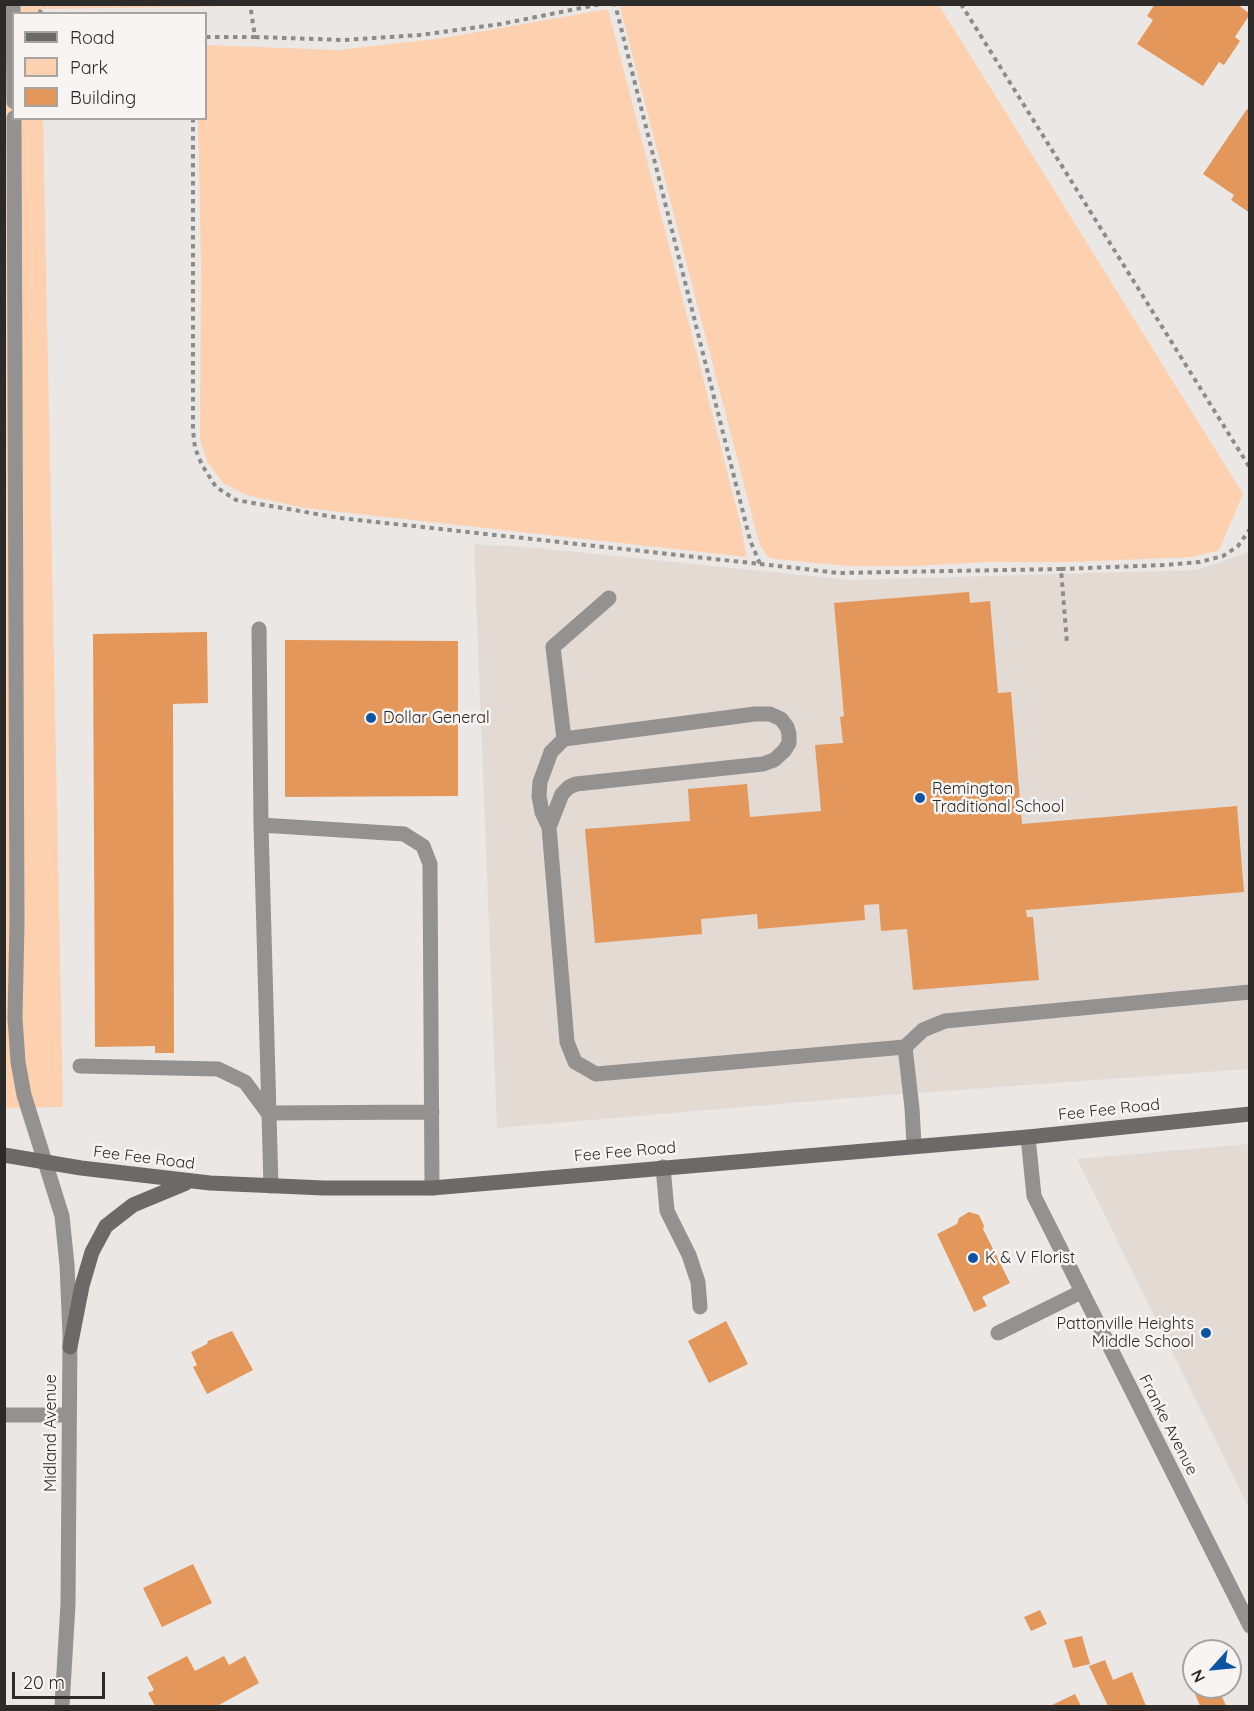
<!DOCTYPE html>
<html>
<head>
<meta charset="utf-8">
<style>
  body { margin:0 }
  #map { position:relative; width:1254px; height:1711px; overflow:hidden; background:#eae7e5; font-family:Quicksand,sans-serif }
  canvas { display:block }
  .frame { position:absolute; inset:0; border:6px solid #2c2b2a; pointer-events:none }
  .legend { position:absolute; left:12px; top:12px; width:195px; height:108px; box-sizing:border-box; background:#f7f4f2; border:2px solid #a6a4a2; margin:0; padding:8px 10px; list-style:none; font-size:18px; color:#2c2b2a }
  .legend li { display:flex; align-items:center; gap:12px; height:30px }
  .legend b { width:30px; border:2px solid #a6a4a2 }
  .north { position:absolute; left:1182px; top:1639px; width:60px; height:60px; box-sizing:border-box; background:#f7f4f2; border:2px solid #a6a4a2; border-radius:50%; rotate:243deg; font-size:16px; font-weight:700; line-height:24px; text-align:center; color:#2c2b2a }
  .north::after { content:''; display:block; margin:auto; width:21px; height:27px; background:#0d55a4; clip-path:polygon(50% 0,100% 100%,50% 72%,0 100%) }
  .scale { position:absolute; left:12px; top:1672px; width:93px; height:27px; box-sizing:border-box; border:3px solid #2c2b2a; border-top:0; padding-left:8px; font-size:18px; line-height:21px; white-space:nowrap; color:#2c2b2a; -webkit-text-stroke:4px #f7f4f2; paint-order:stroke }
</style>
</head>
<body>
<div id="map">
<canvas width="1254" height="1711"></canvas>
<div class="frame"></div>
<ul class="legend">
<li><b style="height:8px;background:#6c6a69"></b>Road</li>
<li><b style="height:16px;background:#fdd0b0"></b>Park</li>
<li><b style="height:16px;background:#e4975a"></b>Building</li>
</ul>
<div class="north">N</div>
<div class="scale">20 m</div>
</div>
<script>
const context = document.querySelector('canvas').getContext('2d');
context.lineJoin = 'round';
function fillPath(path, color) { context.fillStyle = color; context.fill(path, 'evenodd'); }
const shape = rows => new Path2D(rows.map(r => 'M' + r).join(''));
function trace(path, color, width, dash) { context.strokeStyle = color; context.lineWidth = width; context.lineCap = dash ? 'butt' : 'round'; context.setLineDash(dash || []); context.stroke(path); }
function label(font, color, halo, rows, align = 'center') {
  context.font = font + ' Quicksand,sans-serif'; context.lineWidth = 5; context.setLineDash([]); context.textBaseline = 'middle'; context.strokeStyle = halo; context.fillStyle = color; for (const [text, x, y, turn = 0] of rows) {
    context.save(); context.translate(x, y); context.rotate((+turn || 0) * Math.PI / 180); context.textAlign = isNaN(turn) ? turn : align; if (halo) context.strokeText(text, 0, 0); context.fillText(text, 0, 0); context.restore();
  }
}
fillPath(shape([
  [474,544,538,548,850,580,1197,570,1249,552,1249,1069,862,1097,497,1128],
  [1249,1144,1250,1144,1249,1508,1077,1159]
]), '#e3dad4');
fillPath(shape([
  [4,5,316,5,41,9,40,13,14,14,14,118,43,119,63,1107,5,1108],
  [635,5,939,5,1243,494,1219,550,1193,557,1071,562,990,562,914,566,847,566,775,559,768,557,760,545,756,531,620,7],
  [608,9,740,522,747,557,304,508,246,495,223,483,208,463,200,440,201,267,198,119,206,118,206,45,338,50,444,38]
]), '#fdd0b0');
fillPath(shape([
  [1155,4,1237,4,1250,14,1235,37,1240,41,1224,65,1219,62,1203,86,1137,44,1153,20,1147,16],
  [1247,109,1250,111,1250,213,1231,200,1234,195,1203,174],
  [969,592,970,603,990,601,998,693,1011,692,1022,824,1237,806,1244,892,1026,910,1027,917,1033,917,1039,980,913,990,907,929,881,931,879,904,864,905,865,920,758,929,757,914,701,919,702,934,595,943,585,829,690,821,688,789,747,784,750,817,821,811,815,745,843,743,840,717,844,716,834,603],
  [207,632,208,703,173,704,174,1053,155,1053,155,1046,95,1047,93,634],
  [285,640,458,641,458,796,285,797],
  [969,1212,979,1215,984,1226,983,1229,1010,1283,982,1297,987,1306,974,1312,937,1234,957,1224,959,1218],
  [726,1321,748,1364,709,1383,688,1341],
  [232,1331,253,1370,207,1394,193,1367,197,1365,191,1352,207,1344,208,1341],
  [193,1564,212,1603,162,1627,143,1588],
  [1040,1610,1047,1624,1031,1631,1024,1617],
  [1082,1636,1090,1664,1073,1668,1064,1640],
  [187,1656,195,1671,224,1656,229,1665,245,1656,259,1683,217,1706,155,1706,148,1693,154,1690,147,1677],
  [1105,1660,1113,1680,1132,1672,1146,1706,1108,1706,1089,1666],
  [1194,1660,1194,1687,1218,1687,1226,1706,1200,1706,1186,1672,1188,1671,1185,1664],
  [1075,1694,1081,1706,1050,1706]
]), '#e4975a');
trace(shape([
  [961,4,1250,468],
  [39,14,44,4],
  [206,37,255,37,250,4],
  [255,37,344,40,420,35,501,24,601,4],
  [193,118,193,430,195,448,202,465,216,487,236,500,340,518,760,564,750,540,615,4],
  [760,564,839,573,1061,569,1067,643],
  [1061,569,1165,565,1200,562,1223,556,1238,546,1250,529]
]), '#8d8b89', 4, [4.5, 4.5]);
trace(shape([
  [259,629,261,825,271,1186],
  [564,739,553,647,609,598],
  [261,825,404,834,423,846,430,864,432,1188],
  [549,827,562,794,569,787,576,784,763,764,774,760,784,751,789,743,789,734,787,727,781,719,770,714,755,714,564,739,551,752,540,782,539,796,542,812,549,827,567,1042,575,1062,596,1074,905,1047,923,1030,945,1021,1250,992],
  [905,1047,912,1108,914,1145],
  [80,1066,218,1069,245,1082,268,1113,432,1112],
  [663,1167,667,1211,689,1255,698,1282,700,1307],
  [998,1333,1081,1292],
  [4,1415,69,1415]
]), '#939291', 15);
trace(shape([
  [13,4,14,102],
  [14,118,17,922,15,1018,18,1062,24,1095,62,1216,67,1265,70,1335,68,1604,62,1706],
  [1028,1137,1034,1196,1250,1626]
]), '#939291', 15);
trace(shape([
  [4,1155,81,1168,210,1183,324,1188,432,1188,1028,1137,1250,1114],
  [70,1347,82,1286,92,1252,106,1226,133,1205,186,1183]
]), '#6c6a69', 15);
for (const [x, y, r, color] of [
  [371,718,6,"#0d55a4"],
  [920,798,6,"#0d55a4"],
  [973,1258,6,"#0d55a4"],
  [1206,1333,6,"#0d55a4"]
]) { const dot = new Path2D(); dot.arc(x, y, r, 0, 2 * Math.PI); context.fillStyle = color; context.fill(dot); trace(dot, '#f7f4f2', 2); }
label('16px', '#2c2b2a', '#f7f4f2', [
  ["Dollar General",383,718],
  ["Remington",932,789],
  ["Traditional School",932,807],
  ["K & V Florist",985,1258],
  ["Pattonville Heights",1194,1324,"right"],
  ["Middle School",1194,1342,"right"]
], 'left');
label('16px', '#2c2b2a', '#f7f4f2', [
  ["Fee Fee Road",1109,1110,-6],
  ["Fee Fee Road",625,1152,-5],
  ["Fee Fee Road",144,1158,7],
  ["Franke Avenue",1168,1425,63],
  ["Midland Avenue",51,1433,-90]
]);
</script>
</body>
</html>
